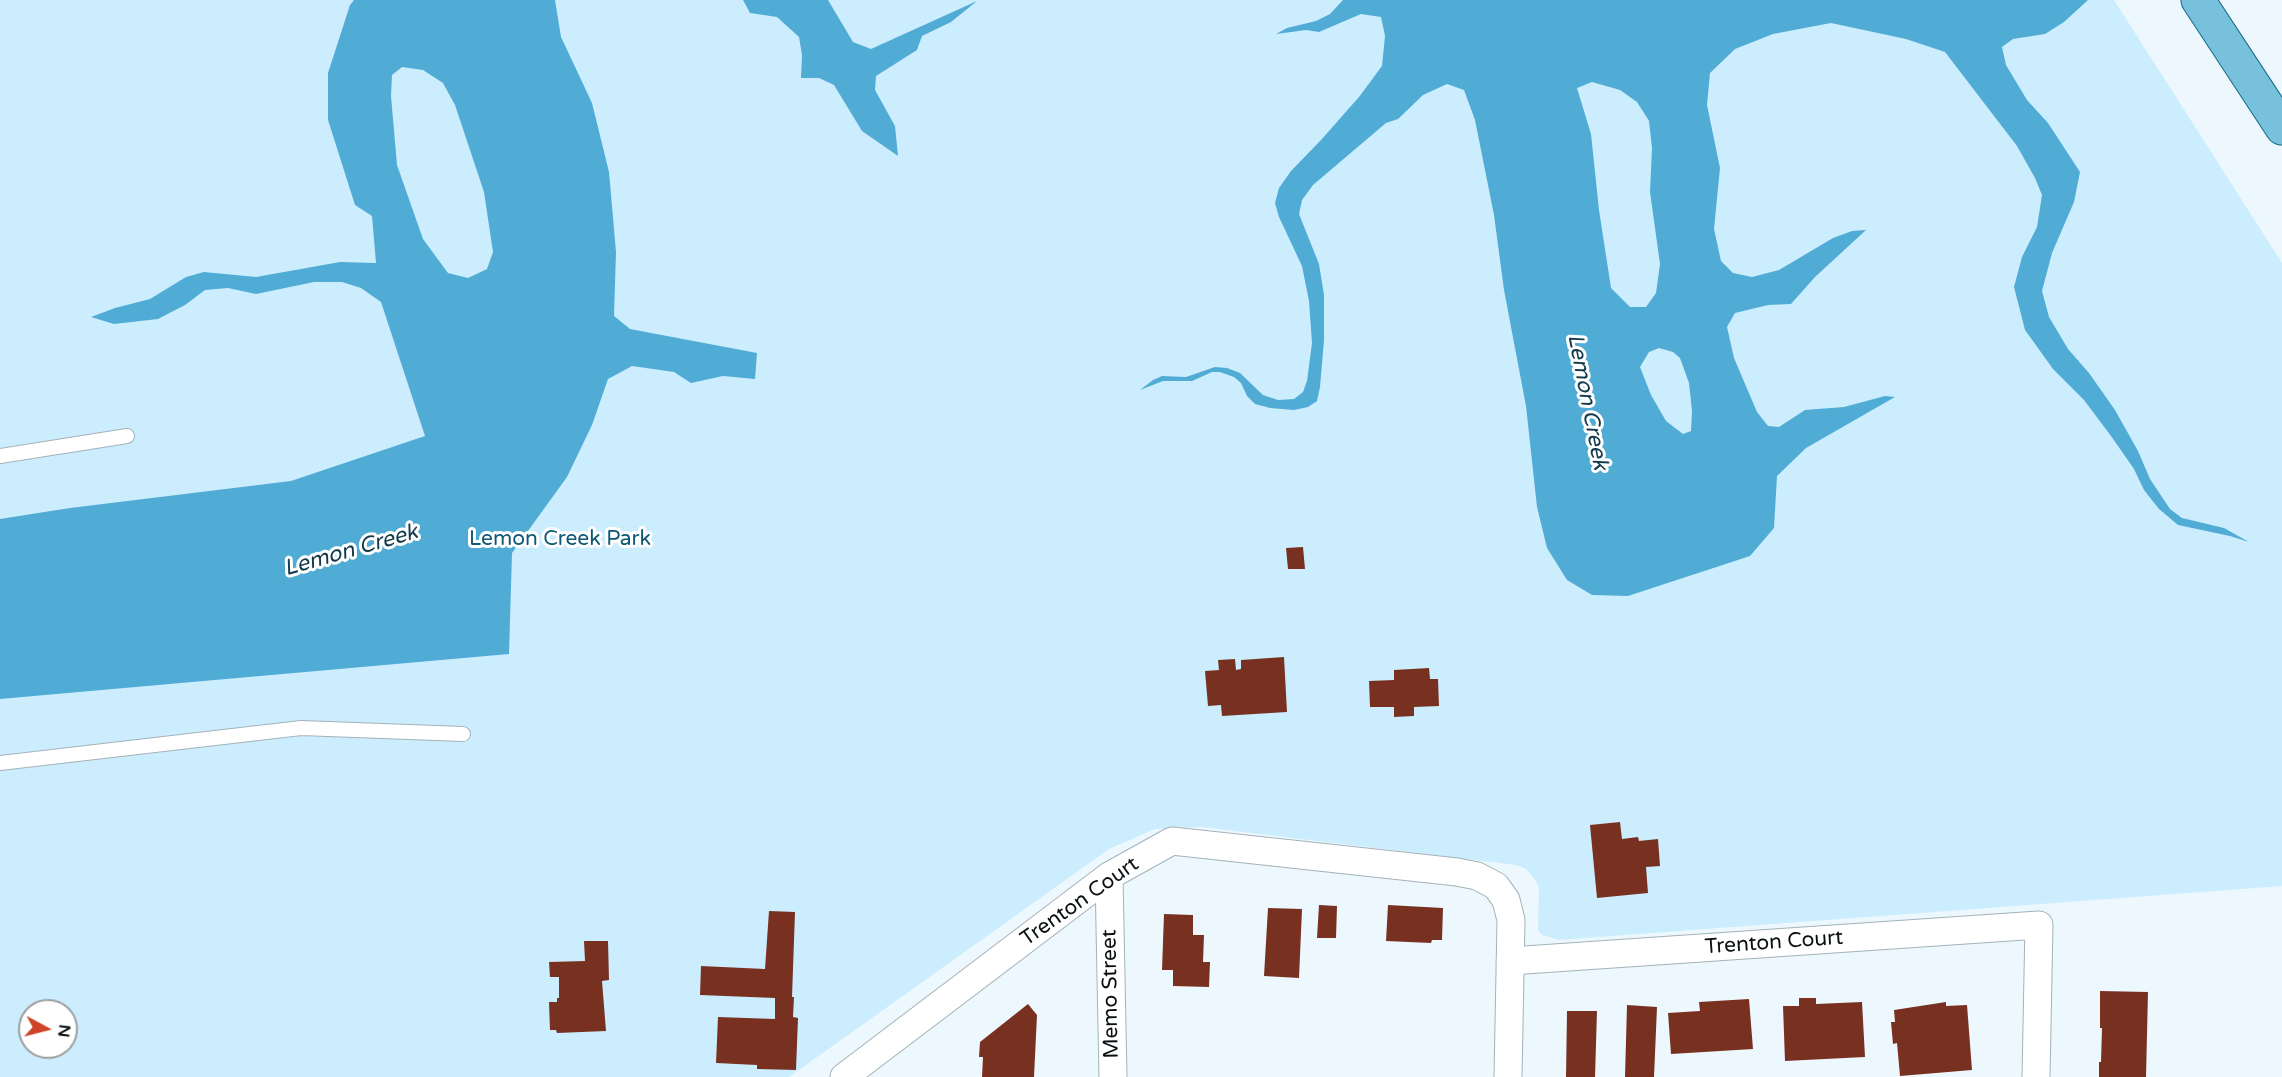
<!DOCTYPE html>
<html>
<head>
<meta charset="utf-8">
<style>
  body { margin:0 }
  #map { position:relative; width:2282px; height:1077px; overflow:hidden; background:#ecf8fe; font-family:"Varela Round",sans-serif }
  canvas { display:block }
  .north { position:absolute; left:18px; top:999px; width:60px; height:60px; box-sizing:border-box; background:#fff; border:2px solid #9d9fa0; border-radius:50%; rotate:97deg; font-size:16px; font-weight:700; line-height:24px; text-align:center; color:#0a0f12 }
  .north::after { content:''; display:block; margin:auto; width:21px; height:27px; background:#cf4426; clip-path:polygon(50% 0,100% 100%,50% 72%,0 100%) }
</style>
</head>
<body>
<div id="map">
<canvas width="2282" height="1077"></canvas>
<div class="north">N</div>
</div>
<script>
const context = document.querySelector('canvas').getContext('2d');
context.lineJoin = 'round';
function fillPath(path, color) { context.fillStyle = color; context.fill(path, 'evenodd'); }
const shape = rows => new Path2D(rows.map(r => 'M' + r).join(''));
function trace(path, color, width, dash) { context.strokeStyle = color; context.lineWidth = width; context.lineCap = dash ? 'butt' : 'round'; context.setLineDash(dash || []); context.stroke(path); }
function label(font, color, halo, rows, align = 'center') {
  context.font = font + ' "Varela Round",sans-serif'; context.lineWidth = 6; context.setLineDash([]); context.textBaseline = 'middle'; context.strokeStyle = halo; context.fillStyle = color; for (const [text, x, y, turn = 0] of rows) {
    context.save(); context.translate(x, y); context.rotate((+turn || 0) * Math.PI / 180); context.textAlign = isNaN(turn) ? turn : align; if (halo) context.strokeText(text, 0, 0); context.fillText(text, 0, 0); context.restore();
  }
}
fillPath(shape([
  [0,0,2114,0,2282,263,2282,886,1559,940,1542,935,1538,930,1539,888,1534,878,1526,869,1516,865,1202,827,1155,829,1109,849,789,1077,0,1077],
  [30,1011,66,1011,66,1047,30,1047]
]), '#ccedfe');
fillPath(shape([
  [354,0,555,0,561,37,592,103,609,172,616,252,614,316,630,329,757,353,755,379,723,376,691,383,674,372,632,366,608,379,592,425,567,477,512,553,509,654,0,699,0,519,70,508,291,481,425,436,381,302,361,288,342,282,314,282,256,294,228,288,205,290,185,305,158,319,114,324,91,317,115,308,150,299,186,277,204,272,256,277,340,262,376,263,372,216,355,205,328,120,328,73,350,5],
  [402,67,423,70,443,83,455,105,484,192,493,252,487,269,468,278,448,273,423,239,397,165,391,96,392,75],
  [743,0,828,0,853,42,871,49,977,1,951,22,922,36,917,50,876,76,875,90,895,126,898,156,862,131,834,85,819,78,801,78,802,55,799,37,777,17,750,13],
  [1343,0,2088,0,2064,22,2045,34,2013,39,2002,47,2006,65,2027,100,2048,123,2080,172,2074,202,2052,253,2042,291,2049,317,2068,349,2089,373,2115,410,2138,451,2150,479,2170,509,2182,518,2224,528,2249,542,2230,536,2178,525,2159,509,2144,490,2134,469,2111,436,2084,400,2053,369,2025,330,2014,287,2022,257,2037,227,2042,195,2035,178,2017,146,1945,52,1906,39,1831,23,1773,34,1735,49,1710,73,1707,105,1720,168,1714,229,1721,261,1733,273,1752,277,1779,270,1833,238,1852,231,1866,230,1815,277,1791,304,1768,305,1735,313,1727,327,1734,358,1757,412,1768,426,1779,427,1805,410,1844,407,1885,396,1895,397,1806,448,1777,476,1774,528,1750,556,1628,596,1592,595,1567,580,1547,548,1537,507,1526,406,1504,290,1494,215,1475,120,1464,90,1447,84,1423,95,1398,119,1386,123,1313,185,1302,200,1299,214,1319,264,1324,295,1324,340,1320,387,1317,401,1308,407,1294,410,1270,408,1255,404,1247,396,1241,383,1234,377,1220,372,1212,372,1192,381,1163,381,1140,390,1153,380,1162,376,1186,377,1215,367,1227,368,1240,373,1263,395,1278,400,1294,399,1303,392,1307,381,1312,343,1309,301,1302,266,1279,217,1275,203,1279,188,1291,171,1321,140,1359,97,1382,66,1385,36,1381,17,1361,14,1319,32,1306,30,1276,34,1287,28,1316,21,1330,14],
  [1592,82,1620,90,1637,102,1649,121,1652,148,1650,192,1660,264,1656,293,1646,307,1630,307,1611,288,1599,210,1591,134,1577,88],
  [1659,348,1673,352,1680,358,1689,383,1692,411,1691,431,1683,434,1666,421,1651,395,1640,367,1649,352]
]), '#51acd5');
fillPath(shape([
  [1303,547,1305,569,1288,569,1286,548],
  [1284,657,1287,712,1222,716,1221,705,1208,706,1205,671,1219,670,1218,660,1235,659,1236,670,1241,669,1241,660],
  [1429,668,1430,679,1438,679,1439,706,1414,707,1414,716,1394,717,1394,707,1370,707,1369,681,1394,680,1394,670],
  [1620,822,1622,839,1638,837,1639,841,1658,839,1660,866,1646,867,1648,893,1597,898,1590,825],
  [1319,905,1337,906,1336,938,1317,938],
  [1388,905,1443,908,1442,940,1432,940,1431,943,1386,941],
  [1268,908,1302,909,1299,978,1264,976],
  [769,911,795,912,792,997,794,997,793,1017,798,1018,796,1070,757,1069,757,1065,716,1063,718,1017,775,1019,775,998,700,995,701,966,765,969],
  [1164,914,1193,915,1193,935,1204,935,1203,962,1210,962,1209,987,1173,986,1173,970,1162,970],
  [584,941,608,941,609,980,602,981,606,1031,557,1033,556,1030,550,1030,549,1002,557,1002,557,998,559,998,559,977,550,977,549,962,585,961],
  [2100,991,2148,992,2146,1077,2099,1077,2099,1062,2101,1062,2102,1028,2100,1028],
  [1799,998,1816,998,1816,1004,1862,1002,1865,1057,1785,1061,1783,1006,1799,1006],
  [1749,999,1753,1049,1671,1054,1668,1013,1700,1011,1699,1002],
  [1946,1002,1946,1006,1967,1005,1972,1070,1900,1076,1897,1043,1893,1044,1891,1022,1895,1022,1894,1010],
  [1028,1004,1037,1015,1034,1077,982,1077,983,1057,979,1057,980,1042],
  [1627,1005,1657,1007,1654,1077,1625,1077],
  [1567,1011,1597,1011,1595,1077,1566,1077]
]), '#783121');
const service = shape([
  [0,456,127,436],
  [0,763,301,728,463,734]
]);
const minor = shape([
  [1109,876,1113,1077],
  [1510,961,2039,925,2036,1077],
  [844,1077,1109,876,1172,841,1457,872,1477,876,1496,886,1506,900,1511,920,1508,1077]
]);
const primary = shape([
  [2198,0,2282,128]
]);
trace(service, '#a4b2b9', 16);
trace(minor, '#a4b2b9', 29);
trace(primary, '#166786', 35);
trace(service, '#fff', 14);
trace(minor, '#fff', 27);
trace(primary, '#77c1dc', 33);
label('21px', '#0e5874', '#fff', [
  ["Lemon Creek Park",560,539]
]);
label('21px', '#0a0f12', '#fff', [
  ["Trenton Court",1080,902,-35],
  ["Trenton Court",1774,943,-4],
  ["Memo Street",1111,994,-91]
]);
label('italic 22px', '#123a4c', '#fff', [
  ["Lemon Creek",1587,402,79],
  ["Lemon Creek",351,551,-16]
]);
</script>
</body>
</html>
